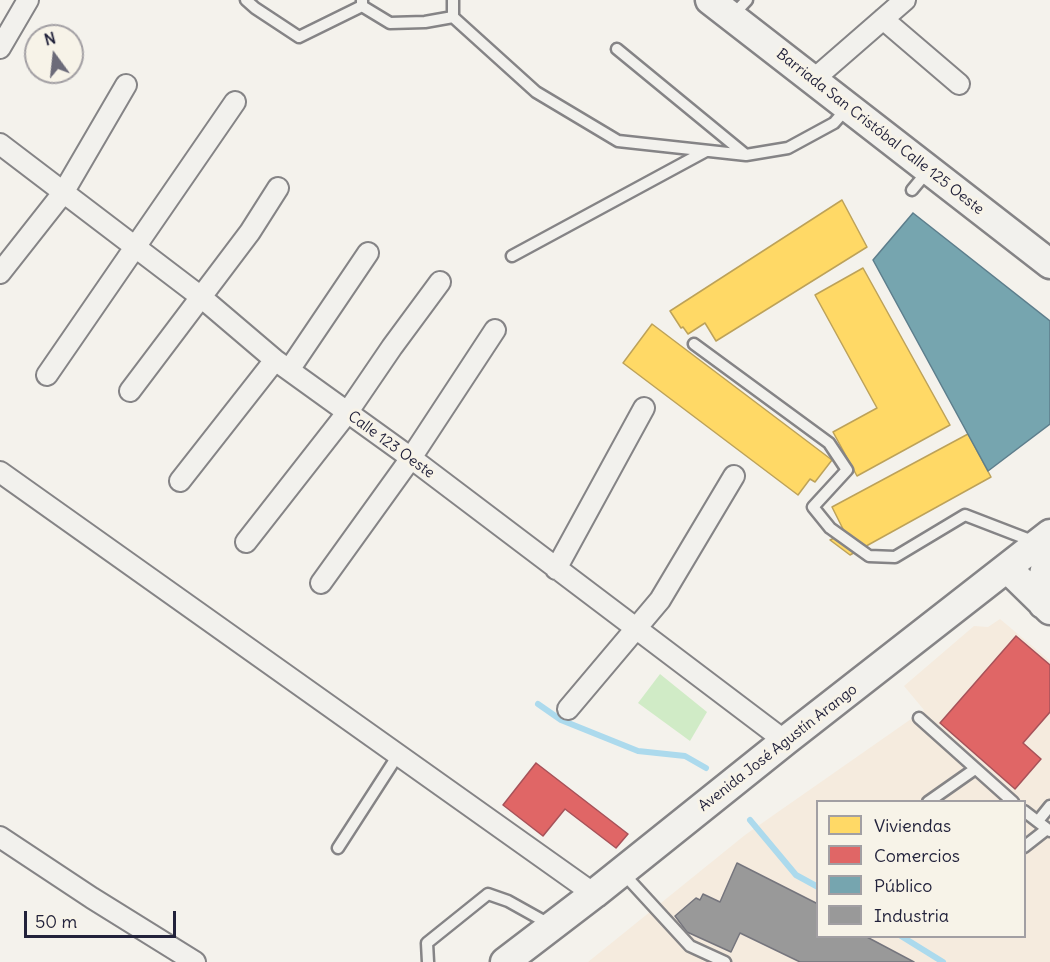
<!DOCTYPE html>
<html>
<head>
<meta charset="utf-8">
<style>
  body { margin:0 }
  #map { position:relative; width:1050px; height:962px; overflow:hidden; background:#f4f2ec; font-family:Delius,sans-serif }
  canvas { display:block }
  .legend { position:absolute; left:816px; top:800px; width:210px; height:138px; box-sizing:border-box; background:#f7f3e8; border:2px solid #a29fa3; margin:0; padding:8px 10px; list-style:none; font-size:18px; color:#22223b }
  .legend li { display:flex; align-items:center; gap:12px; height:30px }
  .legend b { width:30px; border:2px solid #a29fa3 }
  .north { position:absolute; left:24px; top:24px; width:60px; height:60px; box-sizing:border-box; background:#f7f3e8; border:2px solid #a29fa3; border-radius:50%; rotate:345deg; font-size:16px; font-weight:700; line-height:24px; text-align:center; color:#22223b }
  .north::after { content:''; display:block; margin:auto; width:21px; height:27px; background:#6c6b79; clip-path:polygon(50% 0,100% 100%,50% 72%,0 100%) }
  .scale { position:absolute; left:24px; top:911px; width:152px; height:27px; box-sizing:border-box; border:3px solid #22223b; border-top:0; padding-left:8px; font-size:18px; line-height:21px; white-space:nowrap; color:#22223b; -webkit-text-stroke:4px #f7f3e8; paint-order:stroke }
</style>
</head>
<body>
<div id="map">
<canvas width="1050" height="962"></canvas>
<ul class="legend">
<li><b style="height:16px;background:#ffd966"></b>Viviendas</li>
<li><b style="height:16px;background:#e06666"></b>Comercios</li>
<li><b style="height:16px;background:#76a5af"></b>Público</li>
<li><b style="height:16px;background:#999"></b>Industria</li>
</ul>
<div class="north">N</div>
<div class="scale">50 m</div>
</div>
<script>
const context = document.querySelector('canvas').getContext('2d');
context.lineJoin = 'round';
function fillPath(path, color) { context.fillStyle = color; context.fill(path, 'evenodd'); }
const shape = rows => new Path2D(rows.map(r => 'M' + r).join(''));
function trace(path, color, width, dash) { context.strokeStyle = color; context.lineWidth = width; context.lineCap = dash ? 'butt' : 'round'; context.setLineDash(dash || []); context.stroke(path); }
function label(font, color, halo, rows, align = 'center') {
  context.font = font + ' Delius,sans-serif'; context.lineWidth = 6; context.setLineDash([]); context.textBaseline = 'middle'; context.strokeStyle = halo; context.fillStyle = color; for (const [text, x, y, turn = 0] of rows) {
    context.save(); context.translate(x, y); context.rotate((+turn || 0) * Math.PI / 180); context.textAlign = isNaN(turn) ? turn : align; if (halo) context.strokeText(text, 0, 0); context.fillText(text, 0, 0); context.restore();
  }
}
fillPath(shape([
  [1000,619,1050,661,1050,962,588,962,745,835,924,710,904,686,974,626,988,627],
  [818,802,1024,802,1024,936,818,936]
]), '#f5ebde');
fillPath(shape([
  [660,674,707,712,690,741,638,703]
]), '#d0ebc6');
const homes = shape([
  [842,200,867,247,716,341,705,323,688,334,683,327,681,328,670,311,842,200],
  [863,268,950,425,857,476,833,432,877,408,815,295,863,268],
  [652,324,832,460,815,482,810,479,798,495,623,363,652,324],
  [968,434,991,477,850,555,830,540,845,533,832,507,968,434]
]);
fillPath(homes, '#ffd966');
trace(homes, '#bda259', 1.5);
const shops = shape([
  [1016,636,1050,665,1050,712,1023,743,1041,759,1015,789,940,723,1016,636],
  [536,763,628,834,616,848,565,809,543,836,503,805,536,763]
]);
fillPath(shops, '#e06666');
trace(shops, '#a75259', 1.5);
const public = shape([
  [913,213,1050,321,1050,424,988,471,873,260,913,213]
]);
fillPath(public, '#76a5af');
trace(public, '#5d7e8c', 1.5);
const industry = shape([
  [737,863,818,904,818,936,865,936,914,962,800,962,740,933,731,952,687,932,675,916,696,898,700,900,703,894,720,902,737,863]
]);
fillPath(industry, '#999');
trace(industry, '#75757d', 1.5);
trace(shape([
  [538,704,561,720,638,751,685,756,706,768],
  [750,820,796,875,818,887],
  [901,936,943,962]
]), '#acdaed', 6);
const lane = shape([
  [246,0,255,8,299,37,362,6],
  [453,0,453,17,536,92,618,141,746,155,788,148,834,123,847,108],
  [362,1,362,6,390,23,425,22,453,17],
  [731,17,747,0],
  [617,49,746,155],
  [912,190,927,172],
  [512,256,706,151],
  [694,344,829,443,847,470,813,507,830,528,869,556,895,557,965,515,1035,542],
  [919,718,1013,802],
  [928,802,975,769],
  [1024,811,1050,831],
  [1038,821,1050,806],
  [1024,847,1047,829],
  [338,848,398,755],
  [622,872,690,946,725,962],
  [428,962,427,943,488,894,508,901,551,925]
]);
const street = shape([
  [883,19,959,84],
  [0,48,28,0],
  [813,80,905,0],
  [0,144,201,297,275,360,411,458,785,741],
  [0,273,63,193,126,85],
  [289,370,368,253],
  [47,375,235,102],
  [130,391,250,232,278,188],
  [0,472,594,894],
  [180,481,275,360],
  [246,542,347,413,392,347,440,282],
  [556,569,644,408],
  [321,583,411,458,495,330],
  [568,709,660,600,734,476],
  [0,837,92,898,195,962]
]);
const secondary = shape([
  [710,0,1050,264],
  [1007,568,1050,610],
  [1043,604,1042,584,1045,570,1050,563],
  [505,962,594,894,785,741,1050,534]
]);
trace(lane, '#858486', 15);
trace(street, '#858486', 24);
trace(secondary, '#858486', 33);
trace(lane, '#f2f1ed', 10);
trace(street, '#f2f1ed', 20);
trace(secondary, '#f2f1ed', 28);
label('15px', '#22223b', '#f7f3e8', [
  ["Barriada San Cristóbal Calle 125 Oeste",880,132,38],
  ["Calle 123 Oeste",391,445,36],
  ["Avenida José Agustín Arango",778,748,-38]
]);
</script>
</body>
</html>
